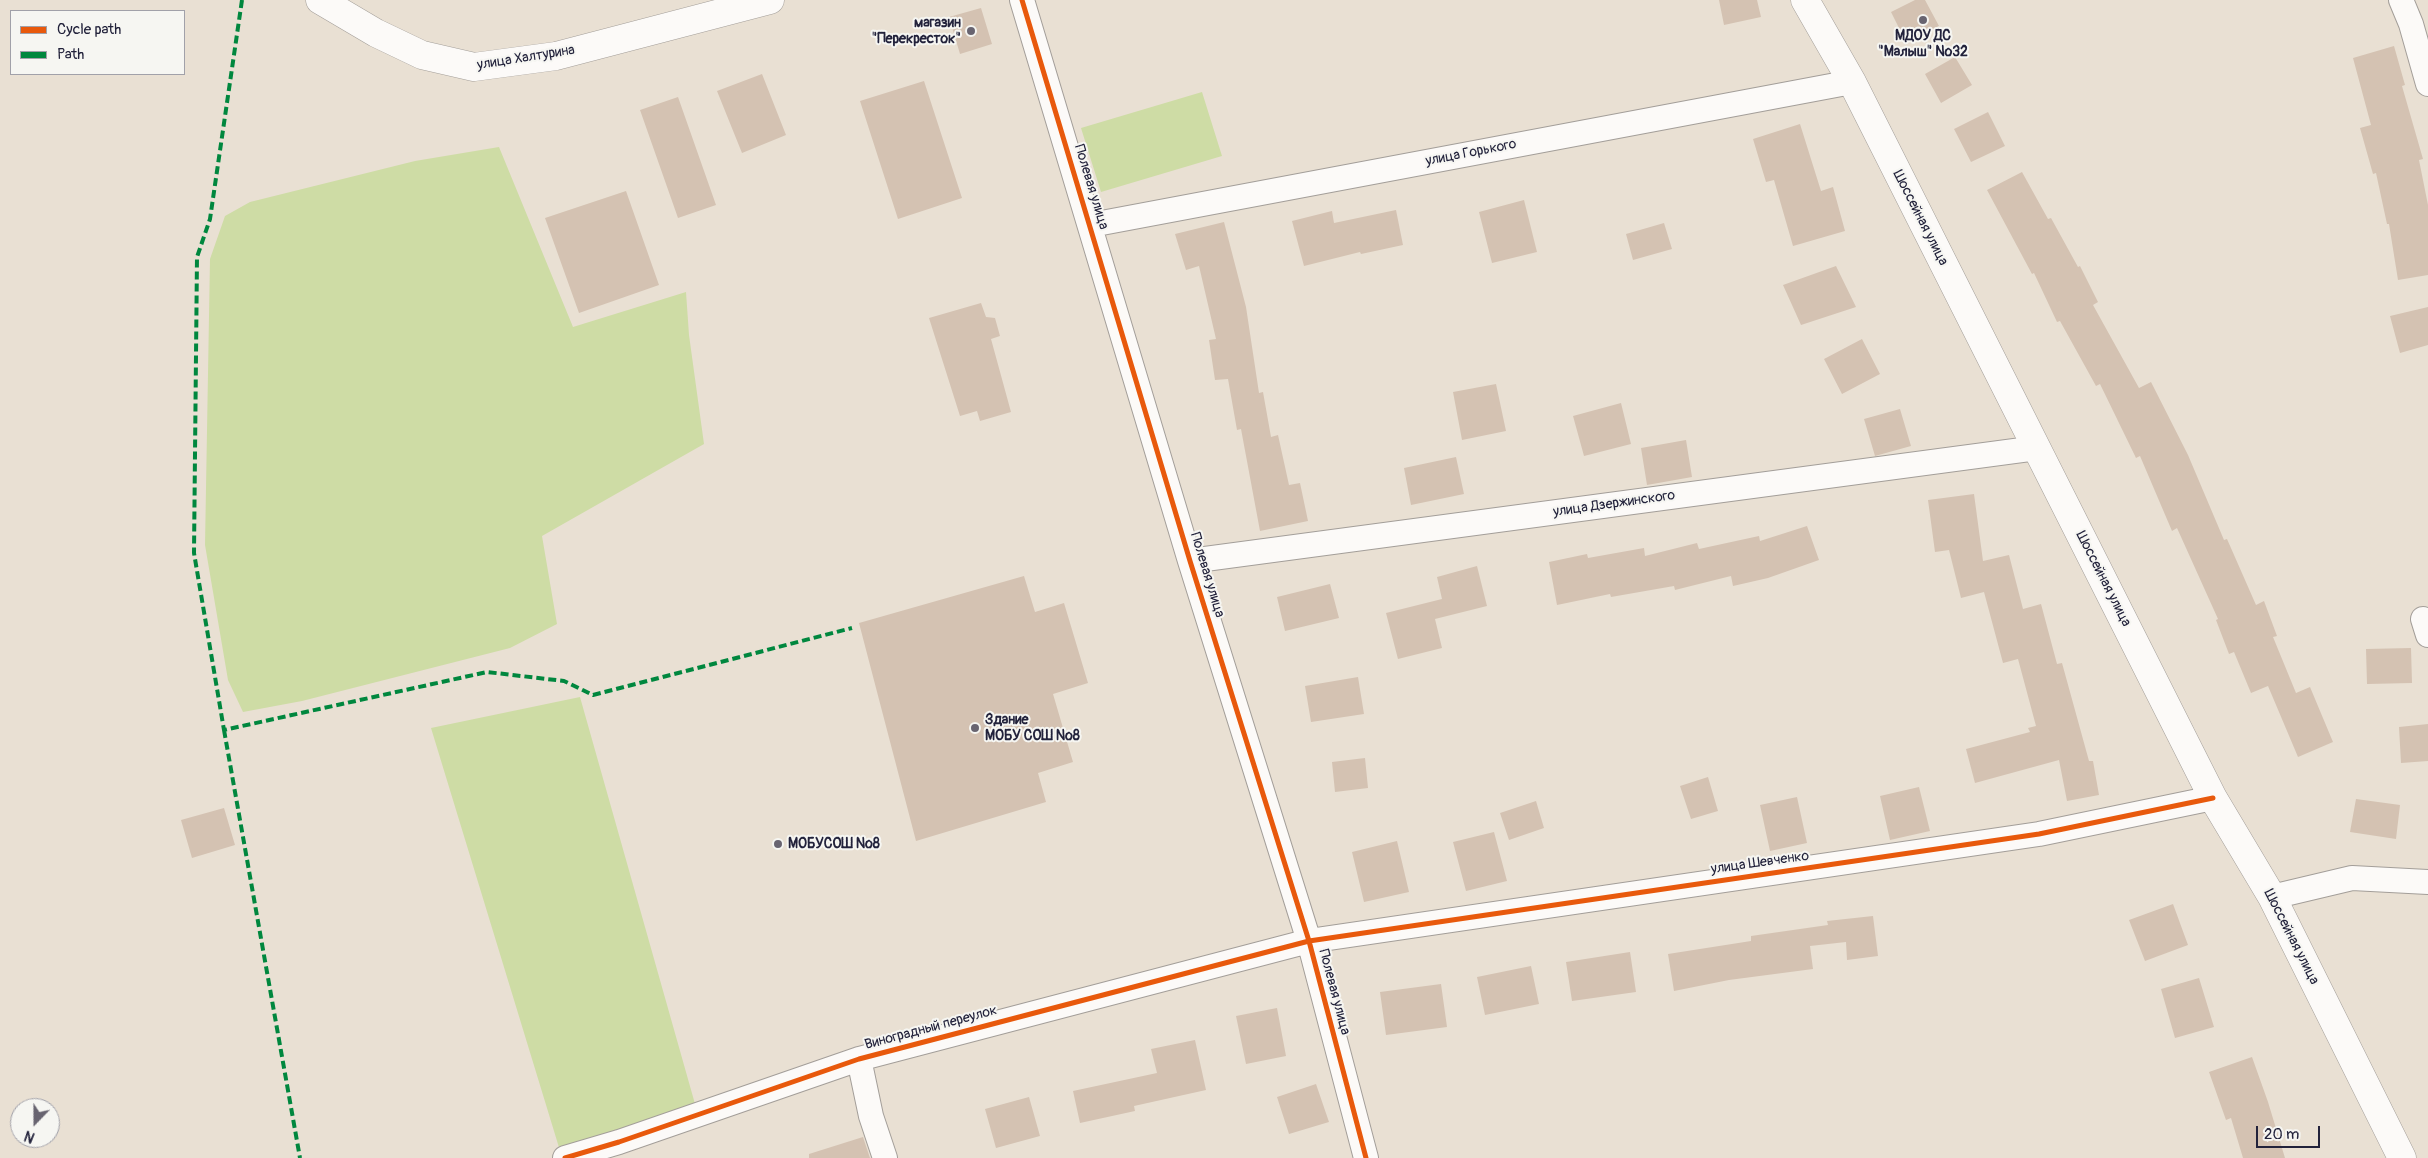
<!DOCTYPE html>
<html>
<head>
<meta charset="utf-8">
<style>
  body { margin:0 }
  #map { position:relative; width:2428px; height:1158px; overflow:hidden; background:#e9e0d3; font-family:Pangolin,sans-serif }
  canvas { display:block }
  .legend { position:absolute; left:10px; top:10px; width:175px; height:65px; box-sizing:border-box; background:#f6f6f2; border:1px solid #a1a1a9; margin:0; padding:6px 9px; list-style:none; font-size:15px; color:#22223b }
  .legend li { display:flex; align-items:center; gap:10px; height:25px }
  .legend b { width:25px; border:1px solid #a1a1a9 }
  .north { position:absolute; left:10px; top:1098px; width:50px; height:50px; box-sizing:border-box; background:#f6f6f2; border:1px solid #a1a1a9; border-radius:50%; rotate:202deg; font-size:14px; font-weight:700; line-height:20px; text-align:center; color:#22223b }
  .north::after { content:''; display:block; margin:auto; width:18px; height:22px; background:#686470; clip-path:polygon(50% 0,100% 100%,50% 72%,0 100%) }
  .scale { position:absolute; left:2256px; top:1126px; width:64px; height:22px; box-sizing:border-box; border:2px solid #22223b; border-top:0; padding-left:6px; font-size:15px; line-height:18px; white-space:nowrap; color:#22223b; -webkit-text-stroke:4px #f6f6f2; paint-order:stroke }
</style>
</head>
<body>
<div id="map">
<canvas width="2428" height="1158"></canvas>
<ul class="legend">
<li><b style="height:6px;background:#e8590c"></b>Cycle path</li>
<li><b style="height:6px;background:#00873e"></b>Path</li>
</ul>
<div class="north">N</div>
<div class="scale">20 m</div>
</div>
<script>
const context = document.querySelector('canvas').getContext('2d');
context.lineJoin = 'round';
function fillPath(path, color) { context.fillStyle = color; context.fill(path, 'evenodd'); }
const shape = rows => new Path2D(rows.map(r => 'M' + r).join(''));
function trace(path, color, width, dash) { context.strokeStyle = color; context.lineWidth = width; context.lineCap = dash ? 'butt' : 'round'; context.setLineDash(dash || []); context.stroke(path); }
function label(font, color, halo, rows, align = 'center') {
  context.font = font + ' Pangolin,sans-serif'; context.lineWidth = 4; context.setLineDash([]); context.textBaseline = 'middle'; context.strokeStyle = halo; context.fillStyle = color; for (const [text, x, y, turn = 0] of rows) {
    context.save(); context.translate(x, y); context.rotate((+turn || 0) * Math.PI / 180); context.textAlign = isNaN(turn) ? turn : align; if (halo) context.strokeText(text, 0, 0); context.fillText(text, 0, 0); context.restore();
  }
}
fillPath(shape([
  [1202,92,1222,156,1101,192,1081,128],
  [499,147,573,327,686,292,689,335,704,444,542,536,557,624,510,648,302,701,243,712,228,680,205,545,210,259,225,216,250,202,415,161],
  [580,697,697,1111,561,1154,431,728]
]), '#cedca5');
fillPath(shape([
  [1719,0,1757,0,1761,17,1724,25],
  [1915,0,1925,0,1939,26,1906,42,1891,12],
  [981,8,992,44,960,54,949,17],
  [2394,46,2405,85,2402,86,2423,159,2419,160,2428,205,2428,275,2398,280,2389,224,2387,224,2376,173,2373,174,2360,128,2371,125,2353,58],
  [1955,57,1972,85,1941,103,1925,74],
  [762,74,786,135,742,153,717,91],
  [924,81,962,198,898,219,860,101],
  [678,97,716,205,678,218,640,110],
  [1988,112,2005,146,1971,162,1954,129],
  [1800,124,1821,191,1833,187,1845,231,1793,246,1774,180,1766,182,1753,139],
  [2022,172,2048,219,2051,218,2078,267,2080,266,2098,302,2093,305,2139,388,2151,382,2188,455,2224,540,2227,539,2256,605,2264,601,2277,636,2273,637,2296,693,2310,687,2333,742,2298,757,2268,686,2251,693,2234,652,2229,654,2216,620,2218,619,2177,528,2172,531,2140,456,2136,458,2100,384,2096,386,2060,321,2057,322,2034,273,2032,274,1987,190],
  [626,191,659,285,579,313,545,218],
  [1524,200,1537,252,1492,263,1479,212],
  [1396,210,1403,245,1361,254,1360,252,1304,266,1292,221,1332,211,1334,223],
  [1224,222,1246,307,1259,393,1263,392,1271,437,1278,435,1289,485,1300,483,1308,521,1260,531,1241,429,1237,430,1228,379,1215,380,1209,340,1216,339,1199,266,1186,270,1175,234],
  [1664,223,1672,249,1633,260,1626,234],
  [1836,266,1856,307,1801,325,1783,285],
  [981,303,986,317,995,318,1000,336,991,339,1011,412,980,421,977,411,960,416,929,318],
  [2428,307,2428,345,2400,353,2390,316],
  [1862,339,1880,374,1842,394,1824,359],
  [1496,384,1506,431,1462,440,1453,392],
  [1621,403,1631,444,1584,456,1573,416],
  [1900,409,1911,446,1875,456,1864,419],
  [1686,440,1692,477,1647,485,1641,448],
  [1456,457,1464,494,1411,505,1404,468],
  [1974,494,1983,561,2009,555,2023,609,2041,604,2057,664,2062,663,2089,761,2093,761,2099,795,2067,801,2059,760,1975,783,1966,749,2030,732,2028,728,2036,726,2018,659,2003,663,1984,592,1961,598,1949,550,1935,552,1928,500],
  [1807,526,1819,560,1768,578,1733,586,1731,576,1675,590,1674,586,1611,597,1610,594,1557,605,1549,562,1587,554,1588,558,1644,548,1645,556,1697,543,1699,549,1759,536,1760,541],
  [1477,566,1487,606,1435,619,1442,648,1398,659,1386,613,1442,599,1437,577],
  [1024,576,1035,612,1064,603,1088,683,1053,694,1073,762,1038,773,1046,802,916,841,859,623],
  [1330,584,1339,618,1285,631,1277,597],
  [2411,648,2412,683,2367,684,2366,649],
  [1358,677,1364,714,1311,722,1305,686],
  [2428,724,2428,761,2401,763,2399,727],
  [1365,758,1368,788,1335,792,1332,762],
  [1708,777,1718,811,1691,819,1680,786],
  [1919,787,1930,831,1890,840,1880,796],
  [1797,797,1807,843,1770,851,1760,805],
  [2356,799,2400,805,2396,839,2350,832],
  [1536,801,1544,828,1509,840,1500,813],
  [224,808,235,845,192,858,181,820],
  [1494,832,1507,881,1466,891,1453,842],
  [1397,841,1409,892,1364,902,1352,852],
  [2173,904,2188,945,2145,961,2129,920],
  [1873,916,1878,956,1847,960,1846,942,1810,946,1813,969,1729,980,1674,991,1668,954,1751,941,1751,936,1828,925,1827,921],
  [1630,952,1636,992,1572,1001,1566,962],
  [1531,966,1539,1004,1485,1015,1477,977],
  [2199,978,2214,1027,2175,1038,2161,989],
  [1441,984,1447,1027,1386,1035,1380,992],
  [1277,1008,1286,1056,1246,1064,1236,1016],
  [1195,1040,1206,1090,1134,1106,1135,1111,1080,1123,1073,1091,1157,1073,1151,1049],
  [2252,1057,2268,1102,2285,1158,2243,1158,2231,1118,2226,1120,2209,1072],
  [1316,1084,1329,1122,1289,1134,1277,1097],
  [1029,1097,1040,1136,996,1148,985,1109],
  [863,1137,870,1158,809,1158,809,1154]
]), '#d4c2b2');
const minor = shape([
  [1022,0,1190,561,1309,941,1366,1158],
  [2401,0,2411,24,2428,84],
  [1091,225,1852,82],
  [1190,561,2037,448],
  [2423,619,2428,635],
  [2272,897,2352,878,2428,882],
  [859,1059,871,1116,885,1158],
  [565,1158,619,1142,859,1059,1309,941,2039,834,2213,798]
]);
const major = shape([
  [320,0,376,33,422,55,474,67,556,56,770,0],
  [1805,0,1852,82,2213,798,2272,897,2402,1158]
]);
trace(minor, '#a39e99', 26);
trace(major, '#a39e99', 29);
trace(minor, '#fcfaf8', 24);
trace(major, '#fcfaf8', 28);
trace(shape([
  [242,0,210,219,197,257,194,553,224,730,487,672,564,681,593,695,852,628],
  [224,730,300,1158]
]), '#00873e', 4, [8, 4]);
trace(shape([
  [1022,0,1190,561,1309,941,1366,1158],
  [565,1158,619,1142,859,1059,1309,941,2039,834,2213,798]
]), '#e8590c', 5);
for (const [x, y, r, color] of [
  [1923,20,5,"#686470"],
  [971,31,5,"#686470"],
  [975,728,5,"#686470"],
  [778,844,5,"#686470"]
]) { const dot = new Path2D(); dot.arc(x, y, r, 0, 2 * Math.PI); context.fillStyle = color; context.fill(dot); trace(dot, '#f6f6f2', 2); }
label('bold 14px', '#22223b', '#f6f6f2', [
  ["магазин",961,23,"right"],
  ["\"Перекресток\"",961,39,"right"],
  ["МДОУ ДС",1923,36,"center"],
  ["\"Малыш\" №32",1923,52,"center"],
  ["Здание",985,720],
  ["МОБУ СОШ №8",985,736],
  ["МОБУСОШ №8",788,844]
], 'left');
label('14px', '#22223b', '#f6f6f2', [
  ["улица Халтурина",526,58,-9],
  ["улица Горького",1471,153,-11],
  ["Полевая улица",1091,187,73],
  ["Шоссейная улица",1920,218,63],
  ["улица Дзержинского",1614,504,-8],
  ["Полевая улица",1207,575,73],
  ["Шоссейная улица",2103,579,63],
  ["улица Шевченко",1760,863,-8],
  ["Шоссейная улица",2291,937,63],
  ["Полевая улица",1334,992,75],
  ["Виноградный переулок",931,1028,-15]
]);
</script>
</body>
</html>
